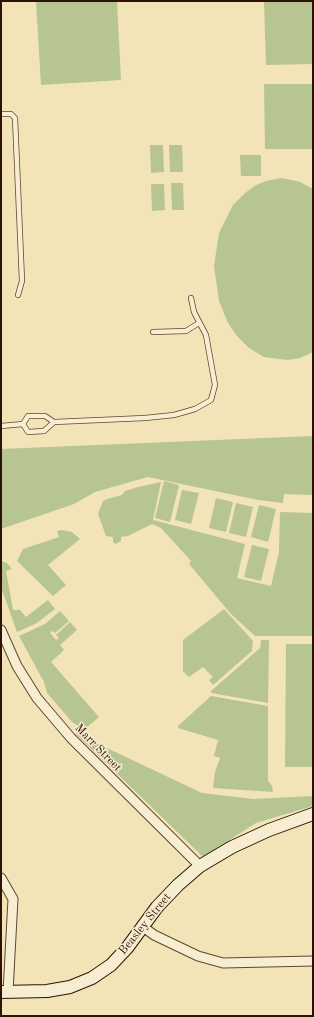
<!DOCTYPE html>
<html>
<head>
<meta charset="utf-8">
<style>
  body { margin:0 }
  #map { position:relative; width:314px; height:1017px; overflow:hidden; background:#f2e4b7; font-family:"Old Standard TT",serif }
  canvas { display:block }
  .frame { position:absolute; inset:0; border:2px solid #2e1204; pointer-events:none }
</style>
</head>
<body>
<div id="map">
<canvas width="314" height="1017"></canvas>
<div class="frame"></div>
</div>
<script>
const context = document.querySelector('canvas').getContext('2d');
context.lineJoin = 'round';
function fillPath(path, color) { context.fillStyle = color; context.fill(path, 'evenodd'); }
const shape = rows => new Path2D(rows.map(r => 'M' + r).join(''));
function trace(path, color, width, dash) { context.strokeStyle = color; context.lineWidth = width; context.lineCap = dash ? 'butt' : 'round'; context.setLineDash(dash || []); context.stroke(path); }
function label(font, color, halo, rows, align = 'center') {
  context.font = font + ' "Old Standard TT",serif'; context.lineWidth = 3; context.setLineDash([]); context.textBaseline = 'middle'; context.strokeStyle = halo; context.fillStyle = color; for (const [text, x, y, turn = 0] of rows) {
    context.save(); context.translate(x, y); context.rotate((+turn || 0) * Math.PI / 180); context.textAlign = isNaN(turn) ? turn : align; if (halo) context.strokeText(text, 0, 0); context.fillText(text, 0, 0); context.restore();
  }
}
fillPath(shape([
  [36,1,117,1,121,80,41,85],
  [264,1,313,1,313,64,266,65],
  [264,84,313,84,313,149,265,149],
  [150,145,163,145,164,172,151,173],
  [169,145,182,145,183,172,170,172],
  [240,155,261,155,261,176,241,176],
  [282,178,300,182,313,189,313,352,300,358,287,360,264,357,249,348,237,336,228,323,219,301,214,266,219,233,233,205,245,193,256,185,266,181],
  [171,183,183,183,184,210,172,210],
  [151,184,164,184,165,210,152,211],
  [313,436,313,495,284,494,283,503,258,500,148,477,95,492,74,504,1,529,1,449],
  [164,481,179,485,170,522,155,518],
  [161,482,153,520,245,544,237,578,271,586,279,552,280,512,313,513,313,636,255,636,231,614,189,564,191,561,161,528,152,524,128,536,121,537,121,541,116,544,113,542,113,537,106,536,98,514,103,501,107,499,122,495,125,491,138,487],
  [182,490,199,493,191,524,175,520],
  [216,498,233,502,226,532,209,528],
  [236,503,253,507,246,537,229,533],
  [259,505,276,509,268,542,251,537],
  [61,530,72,532,80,539,48,565,66,585,53,596,17,561,23,549,59,537,57,531],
  [252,545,269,549,261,581,244,577],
  [1,561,7,563,12,569,6,571,13,610,20,610,26,617,48,600,55,609,37,623,17,632,1,587],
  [224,609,253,641,252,651,213,685,209,680,213,677,203,667,189,677,183,671,183,640],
  [60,611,69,621,55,633,53,631,50,633,56,640,59,638,56,635,70,622,77,630,60,645,64,650,51,662,99,717,84,730,72,722,47,693,44,682,19,636,45,624],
  [261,640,269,640,268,703,211,693,211,691,260,648],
  [286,644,313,644,313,767,285,767],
  [211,696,268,706,268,781,272,786,273,792,213,788,215,772,220,758,214,756,218,740,178,728,178,726],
  [75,733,202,793,253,799,313,796,313,806,256,823,203,857]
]), '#b7c592');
const service = shape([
  [1,114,11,114,15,118,22,281,18,295],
  [153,332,186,331,199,323],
  [23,424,28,432,44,431,54,422],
  [1,426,23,424,28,416,45,416,54,422,145,418,174,415,195,409,211,400,215,385,206,335,194,312,191,298]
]);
const minor = shape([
  [1,630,17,666,37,698,71,738,200,866],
  [1,878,13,899,8,992],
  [142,926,154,935,198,956,223,963,313,961]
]);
const secondary = shape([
  [1,992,47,991,70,987,92,978,111,965,127,948,157,907,178,885,200,866,232,847,269,830,313,814]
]);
trace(service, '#5f4631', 6);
trace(minor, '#5f4631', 11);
trace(secondary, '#2e1204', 14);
trace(service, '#f7edd0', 4.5);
trace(minor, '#f7edd0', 9);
trace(secondary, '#f7edd0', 12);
label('12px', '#2e1204', '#f7edd0', [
  ["Marr Street",98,748,46],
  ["Beasley Street",145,924,-51]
]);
</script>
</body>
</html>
